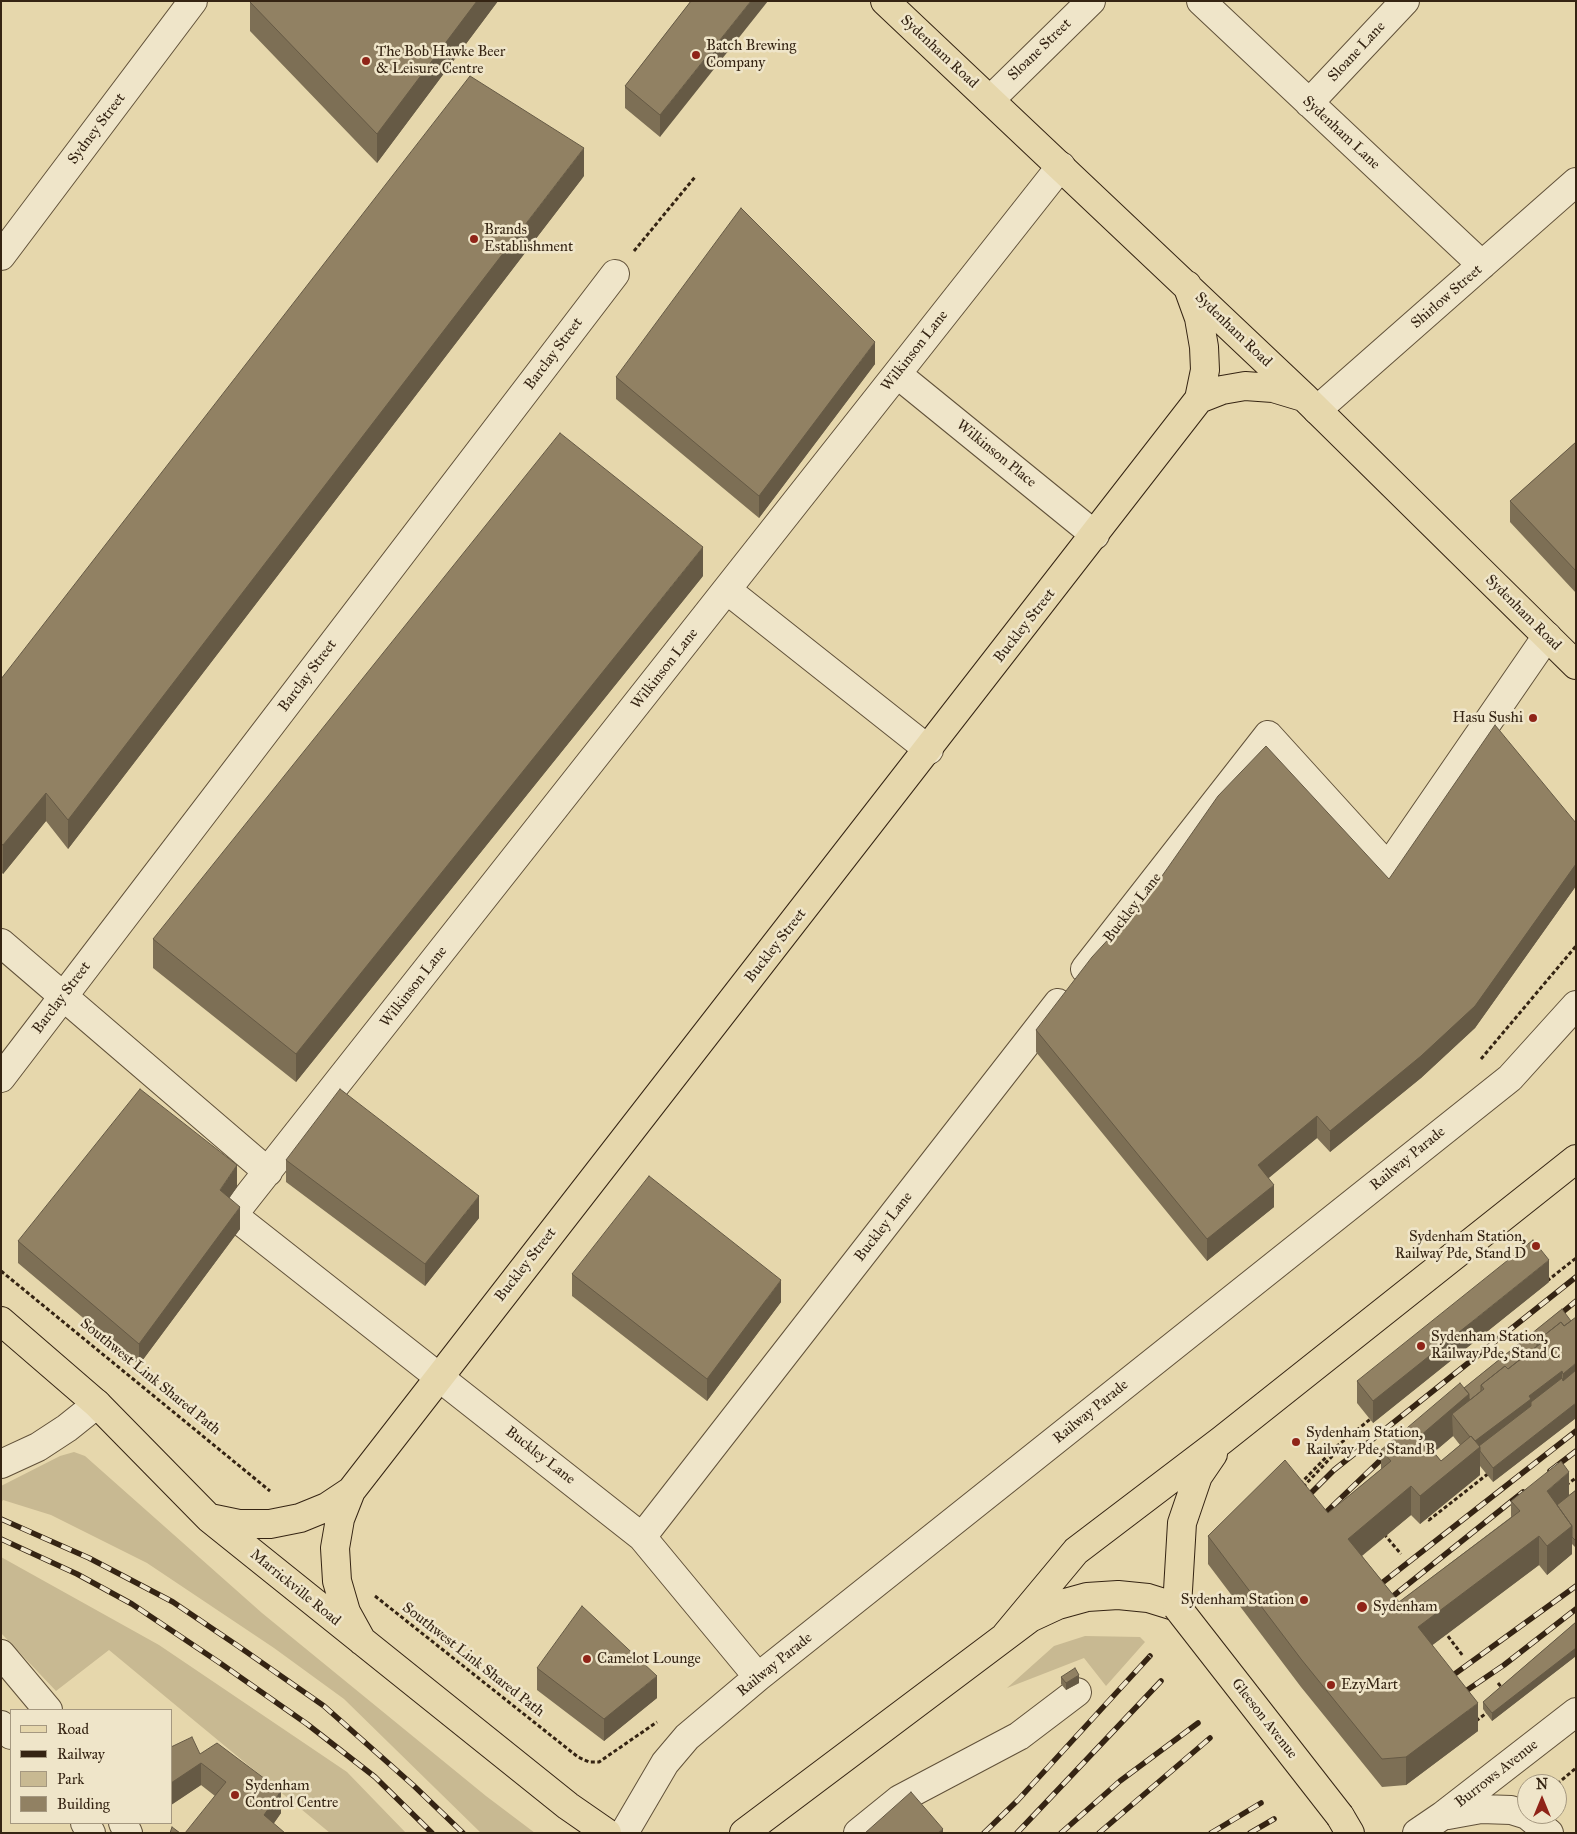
<!DOCTYPE html>
<html>
<head>
<meta charset="utf-8">
<style>
  body { margin:0 }
  #map { position:relative; width:1577px; height:1834px; overflow:hidden; background:#e6d7ac; font-family:"IM FELL Great Primer",serif }
  canvas { display:block }
  .frame { position:absolute; inset:0; border:2px solid #352413; pointer-events:none }
  .legend { position:absolute; left:10px; top:1709px; width:162px; height:115px; box-sizing:border-box; background:#efe5c9; border:1px solid #a59880; margin:0; padding:6px 9px; list-style:none; font-size:15px; color:#352413 }
  .legend li { display:flex; align-items:center; gap:10px; height:25px }
  .legend b { width:25px; border:1px solid #a59880 }
  .north { position:absolute; left:1517px; top:1774px; width:50px; height:50px; box-sizing:border-box; background:#efe5c9; border:1px solid #a59880; border-radius:50%; rotate:0deg; font-size:14px; font-weight:700; line-height:20px; text-align:center; color:#352413 }
  .north::after { content:''; display:block; margin:auto; width:18px; height:22px; background:#8f2418; clip-path:polygon(50% 0,100% 100%,50% 72%,0 100%) }
</style>
</head>
<body>
<div id="map">
<canvas width="1577" height="1834"></canvas>
<div class="frame"></div>
<ul class="legend">
<li><b style="height:6px;background:#e6d7ac"></b>Road</li>
<li><b style="height:6px;background:#352413"></b>Railway</li>
<li><b style="height:14px;background:#c8b992"></b>Park</li>
<li><b style="height:14px;background:#918163"></b>Building</li>
</ul>
<div class="north">N</div>
</div>
<script>
const context = document.querySelector('canvas').getContext('2d');
context.lineJoin = 'round';
function fillPath(path, color) { context.fillStyle = color; context.fill(path, 'evenodd'); }
const shape = rows => new Path2D(rows.map(r => 'M' + r).join(''));
function trace(path, color, width, dash) { context.strokeStyle = color; context.lineWidth = width; context.lineCap = dash ? 'butt' : 'round'; context.setLineDash(dash || []); context.stroke(path); }
function label(font, color, halo, rows, align = 'center') {
  context.font = font + ' "IM FELL Great Primer",serif'; context.lineWidth = 5; context.setLineDash([]); context.textBaseline = 'middle'; context.strokeStyle = halo; context.fillStyle = color; for (const [text, x, y, turn = 0] of rows) {
    context.save(); context.translate(x, y); context.rotate((+turn || 0) * Math.PI / 180); context.textAlign = isNaN(turn) ? turn : align; if (halo) context.strokeText(text, 0, 0); context.fillText(text, 0, 0); context.restore();
  }
}
fillPath(shape([
  [74,1452,85,1456,262,1613,486,1796,535,1833,481,1833,344,1699,274,1648,147,1563,51,1515,3,1500,1,1503,1,1486,60,1456],
  [1,1557,159,1645,347,1772,406,1833,330,1833,109,1650,56,1691,1,1633],
  [1085,1636,1140,1637,1145,1642,1106,1686,1084,1658,1007,1688,1054,1646]
]), '#c8b992');
const minor = shape([
  [1201,1,1482,265],
  [990,100,1091,1],
  [1309,103,1405,1],
  [1,256,193,1],
  [897,374,1095,535],
  [1317,410,1576,182],
  [727,590,929,750],
  [1,943,268,1172],
  [1085,969,1268,735,1388,867,1547,636],
  [1,1078,615,274],
  [1,1464,38,1447,67,1428,97,1404],
  [642,1537,1058,1003],
  [1,1654,48,1710],
  [758,1677,642,1537,233,1215,1061,166],
  [1,1725,11,1735],
  [1448,1815,1481,1809,1511,1810,1527,1815,1549,1833],
  [85,1823,91,1833],
  [123,1823,128,1833],
  [624,1833,665,1763,687,1737,758,1677,1510,1078,1576,1005],
  [858,1833,900,1799,1019,1736,1077,1692],
  [1417,1833,1442,1816,1576,1712]
]);
const major = shape([
  [885,1,1304,397,1576,665],
  [1199,399,1222,390,1245,386,1273,388,1303,397],
  [1,1321,97,1404,209,1518,568,1806,607,1833],
  [210,1518,239,1524,270,1524,300,1518,327,1507,351,1491],
  [1006,1635,1076,1551,1222,1440,1576,1159],
  [362,1641,346,1612,337,1581,335,1548,340,1519,351,1491,1199,399,1205,370,1204,347,1199,318,1187,285],
  [1340,1816,1350,1833],
  [744,1833,1030,1618,1058,1605,1087,1597,1118,1595,1148,1598,1177,1607,1182,1523,1198,1476,1213,1454]
]);
trace(minor, '#615139', 30);
trace(major, '#352413', 30);
trace(shape([
  [634,251,695,177],
  [1481,1059,1576,946],
  [1,1271,270,1491],
  [1547,1281,1576,1258],
  [1300,1484,1337,1446,1373,1417],
  [1566,1485,1576,1478],
  [1303,1487,1339,1449,1337,1446],
  [1424,1515,1429,1520,1489,1473],
  [1384,1534,1401,1554],
  [375,1596,578,1757,589,1762,599,1762,657,1722],
  [1444,1631,1463,1656],
  [1498,1683,1502,1688],
  [1476,1721,1489,1711],
  [1557,1784,1576,1768]
]), '#352413', 3, [4, 2.5]);
trace(minor, '#efe5c9', 28);
trace(major, '#e6d7ac', 28);
const rail = shape([
  [1553,1320,1576,1301],
  [1550,1471,1576,1451],
  [1302,1502,1334,1470,1576,1277],
  [1,1519,89,1558,173,1602,238,1646,324,1706,413,1785,463,1833],
  [1317,1521,1391,1450],
  [1,1539,77,1574,132,1604,220,1663,307,1724,375,1777,432,1833],
  [1373,1590,1576,1431],
  [1382,1605,1523,1492],
  [1445,1681,1576,1586],
  [1457,1697,1504,1665,1576,1609],
  [984,1833,1018,1800,1150,1656],
  [1017,1833,1161,1681],
  [1061,1833,1120,1781,1198,1723],
  [1099,1833,1210,1738],
  [1211,1833,1261,1803],
  [1250,1833,1274,1819]
]);
trace(rail, '#352413', 5.5);
trace(rail, '#efe5c9', 4, [11]);
const majorBridge = shape([
  [1177,1607,1340,1816]
]);
trace(majorBridge, '#352413', 30, []);
trace(majorBridge, '#e6d7ac', 28);
fillPath(shape([
  [250,1,498,1,377,163,250,31],
  [691,1,660,137,625,108,625,86],
  [584,176,68,849,46,821,3,874,1,872,1,679],
  [875,364,759,518,616,399,616,377],
  [1576,442,1576,593,1510,522,1510,501],
  [703,576,296,1082,153,968,153,939],
  [1576,823,1576,886,1475,1028,1421,1078,1330,1152,1317,1138,1268,1178,1274,1207,1207,1261,1036,1052,1036,1030,1389,879],
  [286,1160,479,1218,425,1286,286,1182],
  [237,1187,229,1198,240,1229,139,1365,18,1263,18,1241],
  [572,1274,781,1302,707,1401,572,1296],
  [1549,1282,1373,1423,1357,1403,1357,1381],
  [1562,1309,1576,1418,1493,1482,1480,1466,1480,1475,1420,1524,1411,1515,1362,1556,1399,1602,1511,1517,1511,1501,1569,1495,1576,1490,1576,1548,1572,1544,1572,1554,1547,1575,1539,1565,1432,1645,1478,1731,1406,1785,1382,1787,1301,1687,1208,1564,1208,1536,1328,1513,1381,1469,1381,1450,1464,1388],
  [1453,1436,1460,1445,1441,1461,1434,1452],
  [1576,1622,1576,1656,1492,1721,1483,1709,1483,1702],
  [537,1668,657,1698,604,1741,537,1690],
  [1061,1677,1079,1683,1066,1690,1061,1684],
  [171,1747,200,1754,281,1813,274,1823,215,1796,201,1785,171,1805]
]), '#7d6f55');
fillPath(shape([
  [477,1,498,1,377,163,377,134],
  [751,1,768,1,660,137,660,115],
  [584,148,584,176,68,849,68,820],
  [875,342,875,364,759,518,759,496],
  [703,547,703,576,296,1082,296,1054],
  [46,793,46,821,3,874,3,845],
  [1576,864,1576,886,1475,1028,1421,1078,1330,1152,1330,1131],
  [1317,1116,1317,1138,1258,1187,1258,1165],
  [237,1165,237,1187,220,1212,220,1190],
  [1274,1185,1274,1207,1207,1261,1207,1239],
  [479,1196,479,1218,425,1286,425,1264],
  [240,1207,240,1229,139,1365,139,1344],
  [1549,1260,1549,1282,1373,1423,1373,1401],
  [781,1280,781,1302,707,1401,707,1379],
  [1576,1363,1576,1385,1563,1396,1563,1374],
  [1562,1371,1562,1393,1480,1451,1480,1475,1420,1524,1420,1496,1474,1442,1529,1396],
  [1469,1394,1469,1423,1452,1414,1453,1436,1420,1464,1420,1436],
  [1576,1403,1576,1418,1493,1482,1493,1468],
  [1569,1472,1569,1501,1553,1515,1547,1491],
  [1411,1486,1411,1515,1348,1567,1348,1539],
  [1572,1526,1572,1554,1547,1575,1547,1546],
  [1539,1536,1539,1565,1418,1656,1418,1627],
  [1576,1648,1576,1656,1492,1721,1492,1713],
  [1079,1675,1079,1683,1066,1690,1066,1683],
  [657,1676,657,1698,604,1741,604,1719],
  [1478,1703,1478,1731,1406,1785,1406,1757],
  [201,1763,201,1785,171,1805,171,1783],
  [281,1791,281,1813,267,1833,264,1815],
  [943,1829,943,1833,938,1833]
]), '#665a45');
const building = shape([
  [250,1,477,1,377,134,250,2,250,1],
  [691,1,751,1,660,115,625,86,691,1],
  [470,76,584,148,68,820,46,793,3,845,1,844,1,679,470,76],
  [741,208,875,342,759,496,616,377,741,208],
  [560,433,703,547,296,1054,153,939,560,433],
  [1576,442,1576,571,1510,501,1576,442],
  [1495,725,1576,823,1576,864,1475,1006,1421,1056,1330,1131,1317,1116,1258,1165,1274,1185,1207,1239,1036,1030,1092,957,1148,896,1218,796,1266,746,1389,879,1495,725],
  [140,1089,237,1165,220,1190,240,1207,139,1344,18,1241,140,1089],
  [340,1089,479,1196,425,1264,286,1160,340,1089],
  [649,1176,781,1280,707,1379,572,1274,649,1176],
  [1533,1240,1549,1260,1373,1401,1357,1381,1533,1240],
  [1562,1309,1571,1321,1564,1326,1561,1322,1537,1341,1537,1346,1508,1369,1505,1366,1481,1385,1481,1391,1470,1400,1469,1398,1469,1394,1464,1388,1562,1309],
  [1576,1317,1576,1363,1563,1374,1562,1371,1529,1396,1531,1399,1475,1441,1471,1436,1470,1437,1452,1414,1484,1389,1481,1385,1505,1366,1508,1369,1540,1344,1537,1341,1561,1322,1564,1326,1576,1317],
  [1576,1370,1576,1403,1493,1468,1480,1451,1480,1447,1479,1446,1531,1406,1531,1402,1562,1378,1563,1381,1576,1370],
  [1460,1383,1469,1394,1420,1436,1441,1461,1471,1436,1480,1447,1420,1496,1411,1486,1348,1539,1399,1602,1520,1511,1511,1501,1561,1461,1569,1472,1547,1491,1572,1526,1547,1546,1539,1536,1418,1627,1478,1703,1406,1757,1382,1759,1301,1659,1208,1536,1285,1460,1328,1513,1391,1461,1381,1450,1460,1383],
  [1576,1490,1576,1541,1572,1537,1572,1526,1557,1505,1576,1490],
  [582,1606,657,1676,604,1719,537,1668,582,1606],
  [1576,1622,1576,1648,1492,1713,1483,1702,1576,1622],
  [1075,1668,1079,1675,1066,1683,1061,1677,1075,1668],
  [192,1737,200,1754,217,1743,281,1791,264,1815,285,1833,185,1833,226,1782,201,1763,171,1783,171,1747,192,1737],
  [911,1792,943,1829,938,1833,865,1833,911,1792],
  [172,1827,180,1833,170,1833,172,1827]
]);
fillPath(building, '#918163');
trace(building, '#665a45', 1);
for (const [x, y, r, color] of [
  [696,55,5,"#8f2418"],
  [366,61,5,"#8f2418"],
  [474,239,5,"#8f2418"],
  [1533,718,5,"#8f2418"],
  [1536,1246,5,"#8f2418"],
  [1421,1346,5,"#8f2418"],
  [1296,1442,5,"#8f2418"],
  [1304,1600,5,"#8f2418"],
  [1362,1607,6,"#8f2418"],
  [587,1659,5,"#8f2418"],
  [1331,1685,5,"#8f2418"],
  [235,1795,5,"#8f2418"]
]) { const dot = new Path2D(); dot.arc(x, y, r, 0, 2 * Math.PI); context.fillStyle = color; context.fill(dot); trace(dot, '#efe5c9', 2); }
label('15px', '#352413', '#efe5c9', [
  ["Batch Brewing",706,46],
  ["Company",706,63],
  ["The Bob Hawke Beer",376,52],
  ["& Leisure Centre",376,69],
  ["Brands",484,230],
  ["Establishment",484,247],
  ["Hasu Sushi",1523,718,"right"],
  ["Sydenham Station,",1526,1237,"right"],
  ["Railway Pde, Stand D",1526,1254,"right"],
  ["Sydenham Station,",1431,1337],
  ["Railway Pde, Stand C",1431,1354],
  ["Sydenham Station,",1306,1433],
  ["Railway Pde, Stand B",1306,1450],
  ["Sydenham Station",1294,1600,"right"],
  ["Sydenham",1373,1607],
  ["Camelot Lounge",597,1659],
  ["EzyMart",1341,1685],
  ["Sydenham",245,1786],
  ["Control Centre",245,1803]
], 'left');
label('15px', '#352413', '#efe5c9', [
  ["Sloane Street",1040,50,-44],
  ["Sydenham Road",939,52,43],
  ["Sloane Lane",1357,52,-47],
  ["Sydney Street",97,129,-53],
  ["Sydenham Lane",1341,133,43],
  ["Shirlow Street",1447,297,-41],
  ["Sydenham Road",1233,330,44],
  ["Wilkinson Lane",915,351,-52],
  ["Barclay Street",554,354,-53],
  ["Wilkinson Place",996,454,39],
  ["Sydenham Road",1523,613,45],
  ["Buckley Street",1025,626,-52],
  ["Wilkinson Lane",665,669,-52],
  ["Barclay Street",308,676,-53],
  ["Buckley Lane",1133,908,-52],
  ["Buckley Street",776,946,-52],
  ["Wilkinson Lane",414,987,-52],
  ["Barclay Street",62,998,-53],
  ["Railway Parade",1408,1159,-39],
  ["Buckley Lane",884,1227,-52],
  ["Buckley Street",526,1265,-52],
  ["Southwest Link Shared Path",150,1377,39],
  ["Railway Parade",1091,1412,-39],
  ["Buckley Lane",540,1456,38],
  ["Marrickville Road",295,1588,39],
  ["Southwest Link Shared Path",473,1660,38],
  ["Railway Parade",775,1665,-39],
  ["Gleeson Avenue",1264,1719,52],
  ["Burrows Avenue",1497,1774,-38]
]);
</script>
</body>
</html>
